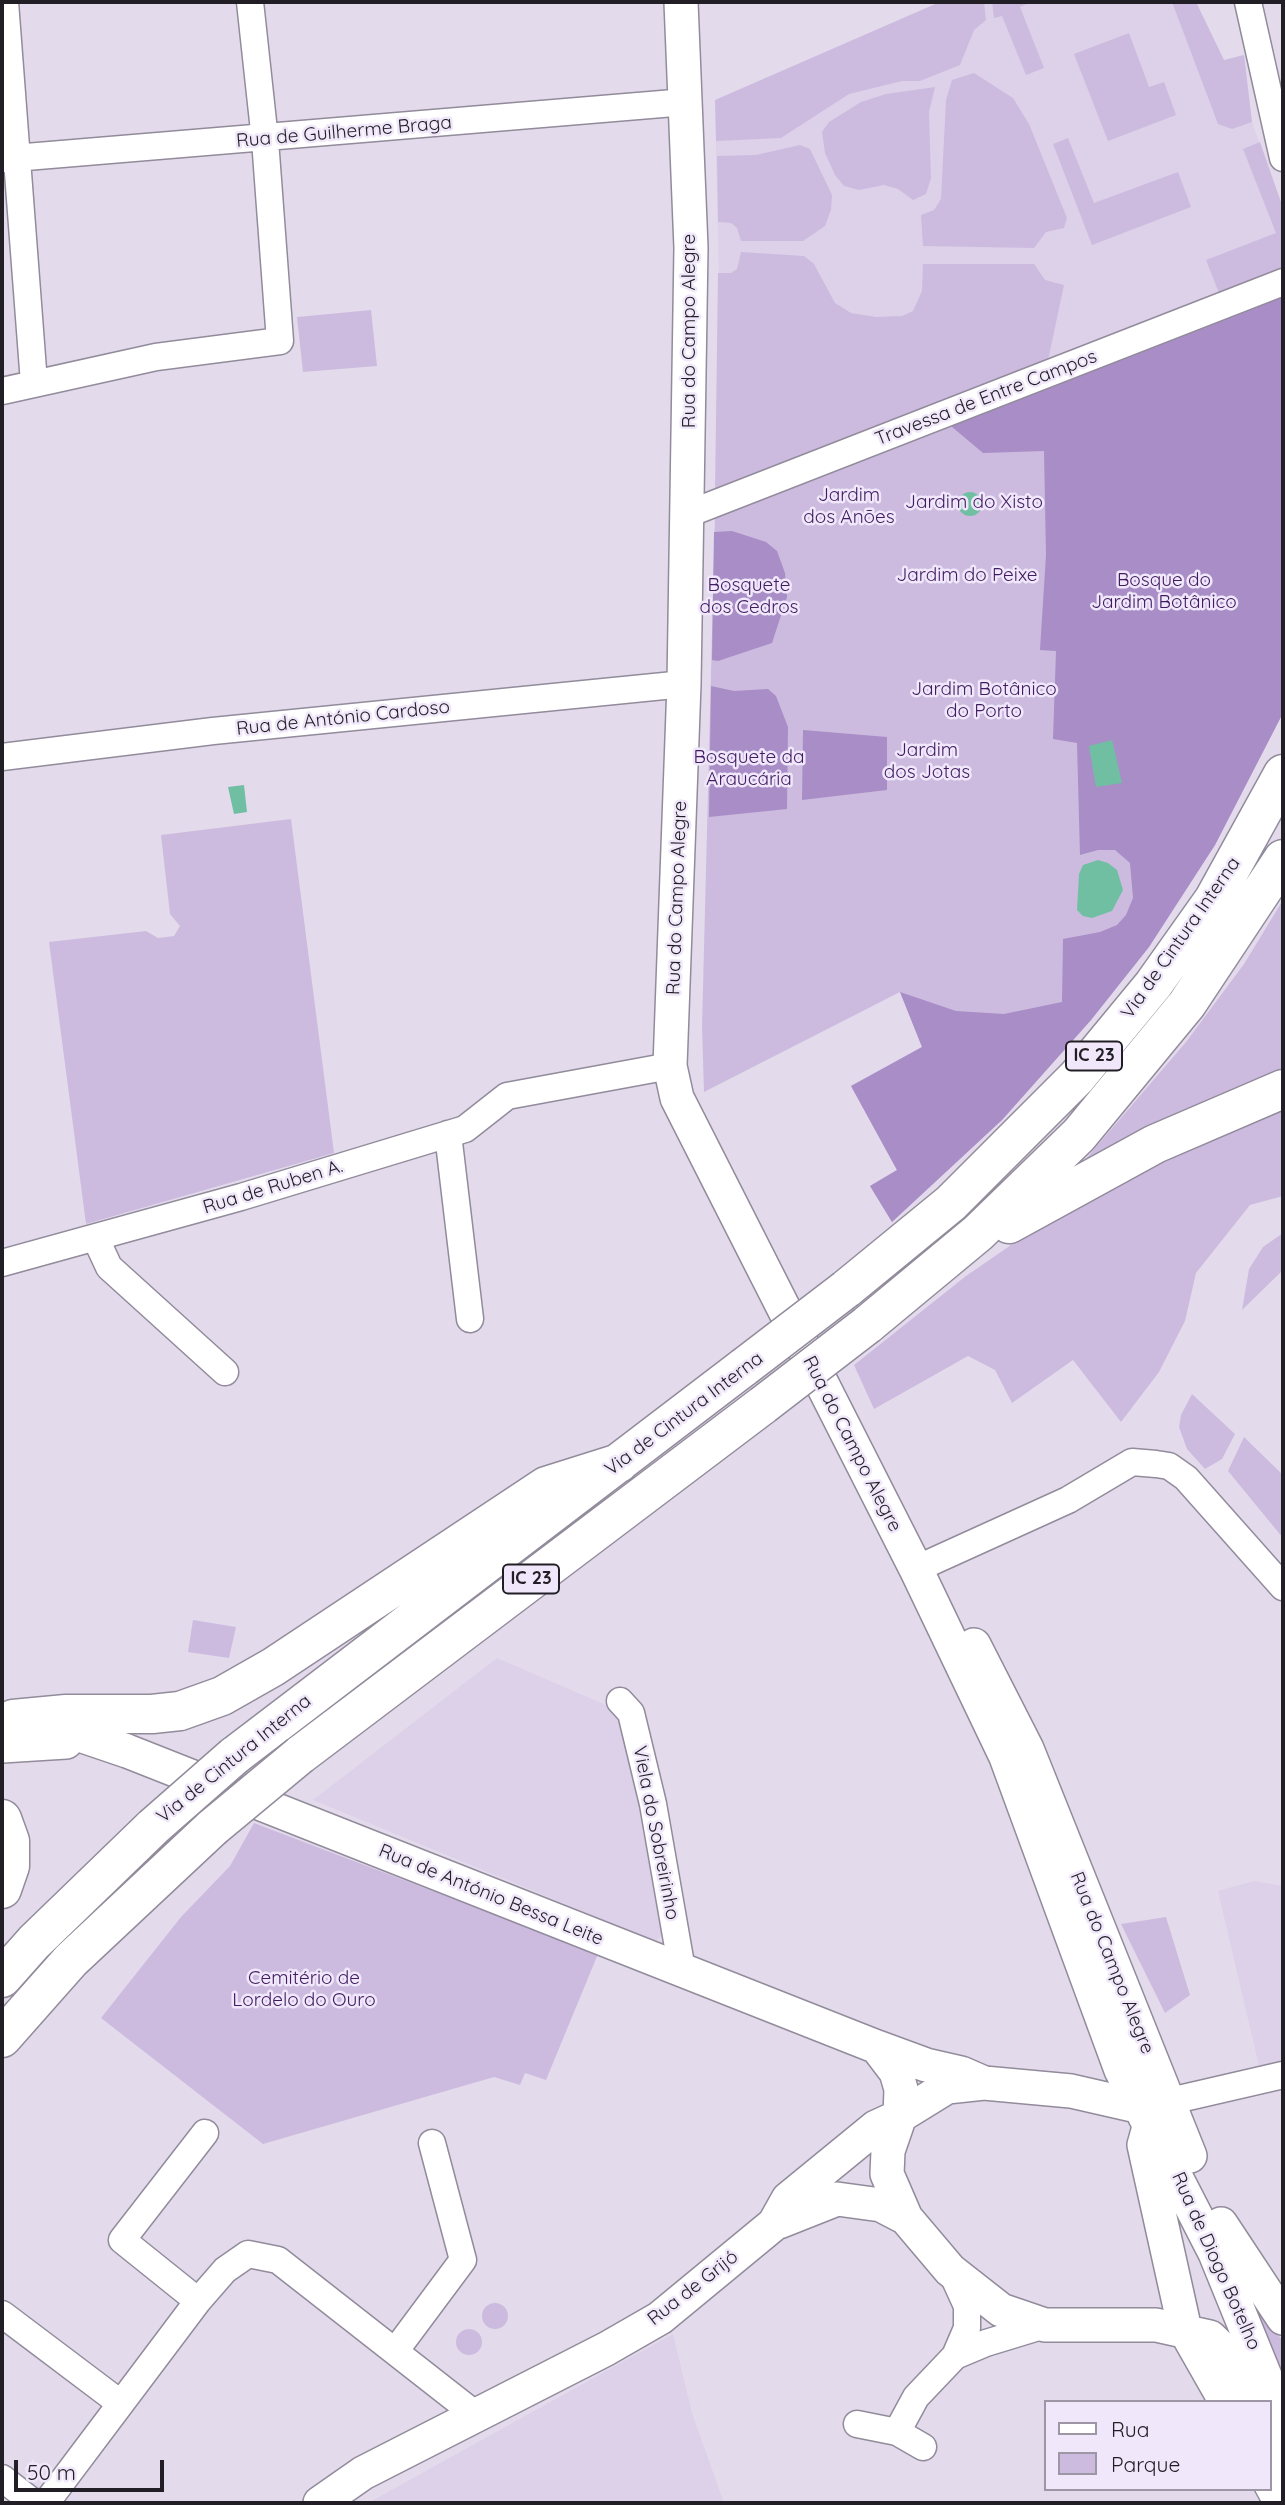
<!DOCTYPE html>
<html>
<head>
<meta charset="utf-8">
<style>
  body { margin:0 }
  #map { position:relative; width:1285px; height:2505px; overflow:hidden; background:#e3dbec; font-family:Quicksand,sans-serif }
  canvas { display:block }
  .frame { position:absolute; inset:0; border:4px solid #211e25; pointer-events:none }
  .legend { position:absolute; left:1044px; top:2400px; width:228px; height:91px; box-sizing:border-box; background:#f0e8fa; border:2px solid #9d97a5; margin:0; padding:9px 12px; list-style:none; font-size:21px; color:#211e25 }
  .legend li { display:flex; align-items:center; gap:14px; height:35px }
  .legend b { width:35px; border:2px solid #9d97a5 }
  .scale { position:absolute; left:14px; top:2460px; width:150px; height:32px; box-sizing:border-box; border:4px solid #211e25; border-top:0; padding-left:9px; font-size:21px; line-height:24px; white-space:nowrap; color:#211e25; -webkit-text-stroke:5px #f0e8fa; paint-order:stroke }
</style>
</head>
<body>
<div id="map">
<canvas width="1285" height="2505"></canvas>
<div class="frame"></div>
<ul class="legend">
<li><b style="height:9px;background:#fff"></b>Rua</li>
<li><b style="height:19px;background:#ccbbdf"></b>Parque</li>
</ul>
<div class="scale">50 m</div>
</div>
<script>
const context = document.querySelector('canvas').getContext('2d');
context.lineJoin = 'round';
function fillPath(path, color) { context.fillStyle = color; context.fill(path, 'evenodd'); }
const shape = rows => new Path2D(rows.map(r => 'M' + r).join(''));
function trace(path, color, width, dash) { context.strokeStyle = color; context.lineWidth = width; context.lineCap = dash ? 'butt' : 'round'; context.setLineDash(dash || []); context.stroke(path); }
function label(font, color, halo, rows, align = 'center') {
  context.font = font + ' Quicksand,sans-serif'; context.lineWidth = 5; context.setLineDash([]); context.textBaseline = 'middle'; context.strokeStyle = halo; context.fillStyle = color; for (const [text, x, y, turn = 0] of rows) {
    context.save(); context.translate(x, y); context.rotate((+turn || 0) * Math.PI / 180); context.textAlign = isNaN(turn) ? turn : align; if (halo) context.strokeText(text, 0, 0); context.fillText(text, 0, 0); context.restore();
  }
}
fillPath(shape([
  [940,2,1196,2,1224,60,1244,55,1252,122,1283,208,1283,273,715,494,719,287,715,100],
  [497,1658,615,1709,621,1715,667,1932,655,1941,313,1800],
  [1254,1881,1283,1886,1283,2061,1259,2066,1218,1891],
  [673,2334,692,2413,724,2503,368,2503]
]), '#dcd1e9');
fillPath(shape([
  [940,2,984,2,986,20,974,30,960,65,920,81,902,81,849,94,781,138,716,141,715,100],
  [992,2,1031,2,1020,7,1044,68,1026,75,1002,16,994,18],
  [1172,2,1196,2,1224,60,1244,55,1252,122,1232,129,1218,124],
  [1129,33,1149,87,1164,82,1176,115,1108,141,1074,54],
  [974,73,1013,98,1029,124,1067,218,1064,228,1046,232,1034,248,923,246,921,215,934,210,941,199,946,100,952,80],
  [935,87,929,112,931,178,926,194,913,200,898,189,884,185,859,190,844,186,835,175,825,153,822,132,829,122,861,102,886,94],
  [1068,138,1094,203,1178,172,1191,207,1092,245,1053,144],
  [1260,142,1283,208,1283,273,1221,298,1206,260,1276,233,1243,149],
  [800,145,810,149,832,195,831,210,825,226,803,241,741,241,737,228,731,223,718,222,717,156,756,155],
  [741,252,804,256,814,264,835,303,851,313,876,317,902,316,913,311,922,291,923,264,1034,264,1045,280,1064,285,1047,365,715,494,718,273,731,273,737,269],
  [371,310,377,366,303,372,297,317],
  [1197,324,1283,713,1215,845,1149,947,1091,1020,1002,1120,892,1222,870,1186,897,1170,851,1086,922,1047,900,992,704,1092,702,1027,715,514],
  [291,819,334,1153,86,1224,49,942,146,931,158,938,174,936,180,926,170,914,161,835],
  [1283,900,1283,1075,1078,1168,1186,1042,1244,964],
  [1283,1102,1283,1196,1250,1205,1196,1273,1185,1321,1159,1372,1121,1422,1073,1360,1012,1403,995,1370,968,1356,874,1409,854,1365,966,1276,1072,1203],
  [1283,1233,1283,1270,1242,1310,1249,1269,1263,1247],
  [1192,1394,1235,1434,1222,1459,1205,1469,1187,1449,1179,1427,1181,1415],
  [1244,1437,1283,1475,1283,1538,1228,1471],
  [193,1620,236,1627,229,1658,188,1652],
  [254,1823,598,1954,546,2080,525,2073,520,2085,494,2077,263,2144,101,2018,181,1917,230,1866],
  [1166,1917,1190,1995,1165,2013,1121,1924],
  [1252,2302,1283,2341,1283,2390],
  '482 2316a13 13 0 1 1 26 0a13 13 0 1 1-26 0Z',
  '456 2342a13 13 0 1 1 26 0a13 13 0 1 1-26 0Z'
]), '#ccbbdf');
fillPath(shape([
  [1283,292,1283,713,1215,845,1149,947,1091,1020,1002,1120,892,1222,870,1186,897,1170,851,1086,922,1047,900,992,956,1011,1004,1014,1062,1002,1063,939,1100,932,1117,925,1126,915,1133,898,1130,863,1115,850,1098,850,1080,855,1077,743,1053,739,1056,651,1040,650,1046,555,1044,451,983,453,945,421],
  [732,531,766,542,777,551,785,573,787,597,772,643,718,661,712,660,714,532],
  [711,686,734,691,768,689,776,696,788,727,787,809,709,817],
  [803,730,887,737,887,790,802,800]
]), '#a88dc6');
fillPath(shape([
  '958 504a12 12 0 1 1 24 0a12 12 0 1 1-24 0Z',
  [1112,740,1122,783,1096,787,1089,746],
  [244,785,247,812,234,814,228,787],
  [1098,860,1108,863,1117,870,1123,890,1112,911,1092,918,1083,916,1077,910,1079,874,1083,865]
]), '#70bfa3');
const minor = shape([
  [5,2,34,383],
  [1248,2,1283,158],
  [2,159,686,102],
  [2,391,156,357,280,341,265,140,250,2],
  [688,514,1283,282],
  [2,757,213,731,684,684],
  [448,1134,470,1319],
  [96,1239,109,1267,225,1372],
  [2,1263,241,1197,465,1129,507,1096,670,1066],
  [916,1569,1068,1500,1132,1462,1156,1464,1169,1466,1186,1478,1283,1587],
  [620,1701,631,1713,653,1804,682,1970],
  [1166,2102,1283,2075],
  [952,2273,967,2306,967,2328,955,2356],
  [198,2301,122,2240,205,2133],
  [2,2314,120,2403],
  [396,2350,463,2260,432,2143],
  [857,2424,897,2432,923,2447],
  [897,2432,916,2397,955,2356,986,2343,1045,2325],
  [2,2478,34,2503],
  [46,2503,198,2301,225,2270,248,2254,278,2260,476,2415]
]);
const major = shape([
  [681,2,691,248,684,684,670,1066,677,1098,916,1569,1006,1757,1121,2070,1215,2253,1283,2420],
  [974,1645,1027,1749,1190,2156],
  [31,1723,65,1730,127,1751,877,2047,926,2065,961,2073,984,2083],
  [2,1746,66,1742],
  [1154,2104,1141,2107,1071,2091,984,2083,947,2087,900,2116,888,2151,887,2174,906,2218,950,2270,1001,2310,1045,2325,1156,2325,1210,2337,1240,2366,1257,2401],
  [1149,2127,1144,2145,1185,2330,1226,2402],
  [779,2222,837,2199,881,2205,906,2218],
  [1221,2224,1283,2318],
  [1269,2432,1283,2454],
  [1269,2481,1281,2503],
  [320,2503,363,2473,606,2349,660,2318,774,2224,788,2199,876,2127,900,2116,901,2089,896,2072,877,2047]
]);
const highway = shape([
  [1009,1224,1155,1144,1283,1089],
  [846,1289,951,1203,1077,1077,1153,985,1214,899,1283,774],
  [867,1325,978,1233,1079,1135,1187,1004,1283,859],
  [13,1719,66,1714,152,1714,180,1711,222,1696,273,1667,546,1486,619,1463],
  [300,1755,763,1405],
  [234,1756,744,1367],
  [2,1819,10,1841,10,1866,2,1889],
  [2,1978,34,1942,153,1827],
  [2,2038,71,1960,212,1828]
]);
trace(minor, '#928b9b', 29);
trace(major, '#928b9b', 36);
trace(highway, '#928b9b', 41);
trace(minor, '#fff', 26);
trace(major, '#fff', 33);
trace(highway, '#fff', 38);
const highwayBridge = shape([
  [744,1367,846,1289],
  [763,1405,867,1325],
  [153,1827,234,1756],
  [212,1828,300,1755]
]);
trace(highwayBridge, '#928b9b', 41, []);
trace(highwayBridge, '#fff', 38);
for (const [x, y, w] of [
  [1094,1056,56],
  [531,1579,56]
]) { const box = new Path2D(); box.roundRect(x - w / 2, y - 14.5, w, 29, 5); context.fillStyle = '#f0e8fa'; context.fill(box); trace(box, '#211e25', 2); }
label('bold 18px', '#211e25', null, [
  ["IC 23",1094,1056],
  ["IC 23",531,1579]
]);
label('19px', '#211e25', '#f0e8fa', [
  ["Rua de Guilherme Braga",344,132,-5],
  ["Rua do Campo Alegre",689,331,-90],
  ["Travessa de Entre Campos",986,398,-21],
  ["Rua de António Cardoso",343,718,-6],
  ["Rua do Campo Alegre",677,898,-88],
  ["Via de Cintura Interna",1181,938,-55],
  ["Rua de Ruben A.",273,1187,-17],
  ["Via de Cintura Interna",684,1414,-37],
  ["Rua do Campo Alegre",852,1444,63],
  ["Via de Cintura Interna",234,1759,-39],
  ["Viela do Sobreirinho",656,1833,79],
  ["Rua de António Bessa Leite",491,1895,22],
  ["Rua do Campo Alegre",1112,1963,68],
  ["Rua de Diogo Botelho",1216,2261,66],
  ["Rua de Grijó",693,2288,-38]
]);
label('19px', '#411b60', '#f0e8fa', [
  ["Jardim",849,495],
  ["dos Anões",849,517],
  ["Jardim do Xisto",974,502],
  ["Jardim do Peixe",967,575],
  ["Bosque do",1164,580],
  ["Jardim Botânico",1164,602],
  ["Bosquete",749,585],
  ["dos Cedros",749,607],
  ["Jardim Botânico",984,689],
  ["do Porto",984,711],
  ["Jardim",927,750],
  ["dos Jotas",927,772],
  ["Bosquete da",749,757],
  ["Araucária",749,779],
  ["Cemitério de",304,1978],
  ["Lordelo do Ouro",304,2000]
]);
</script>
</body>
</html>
